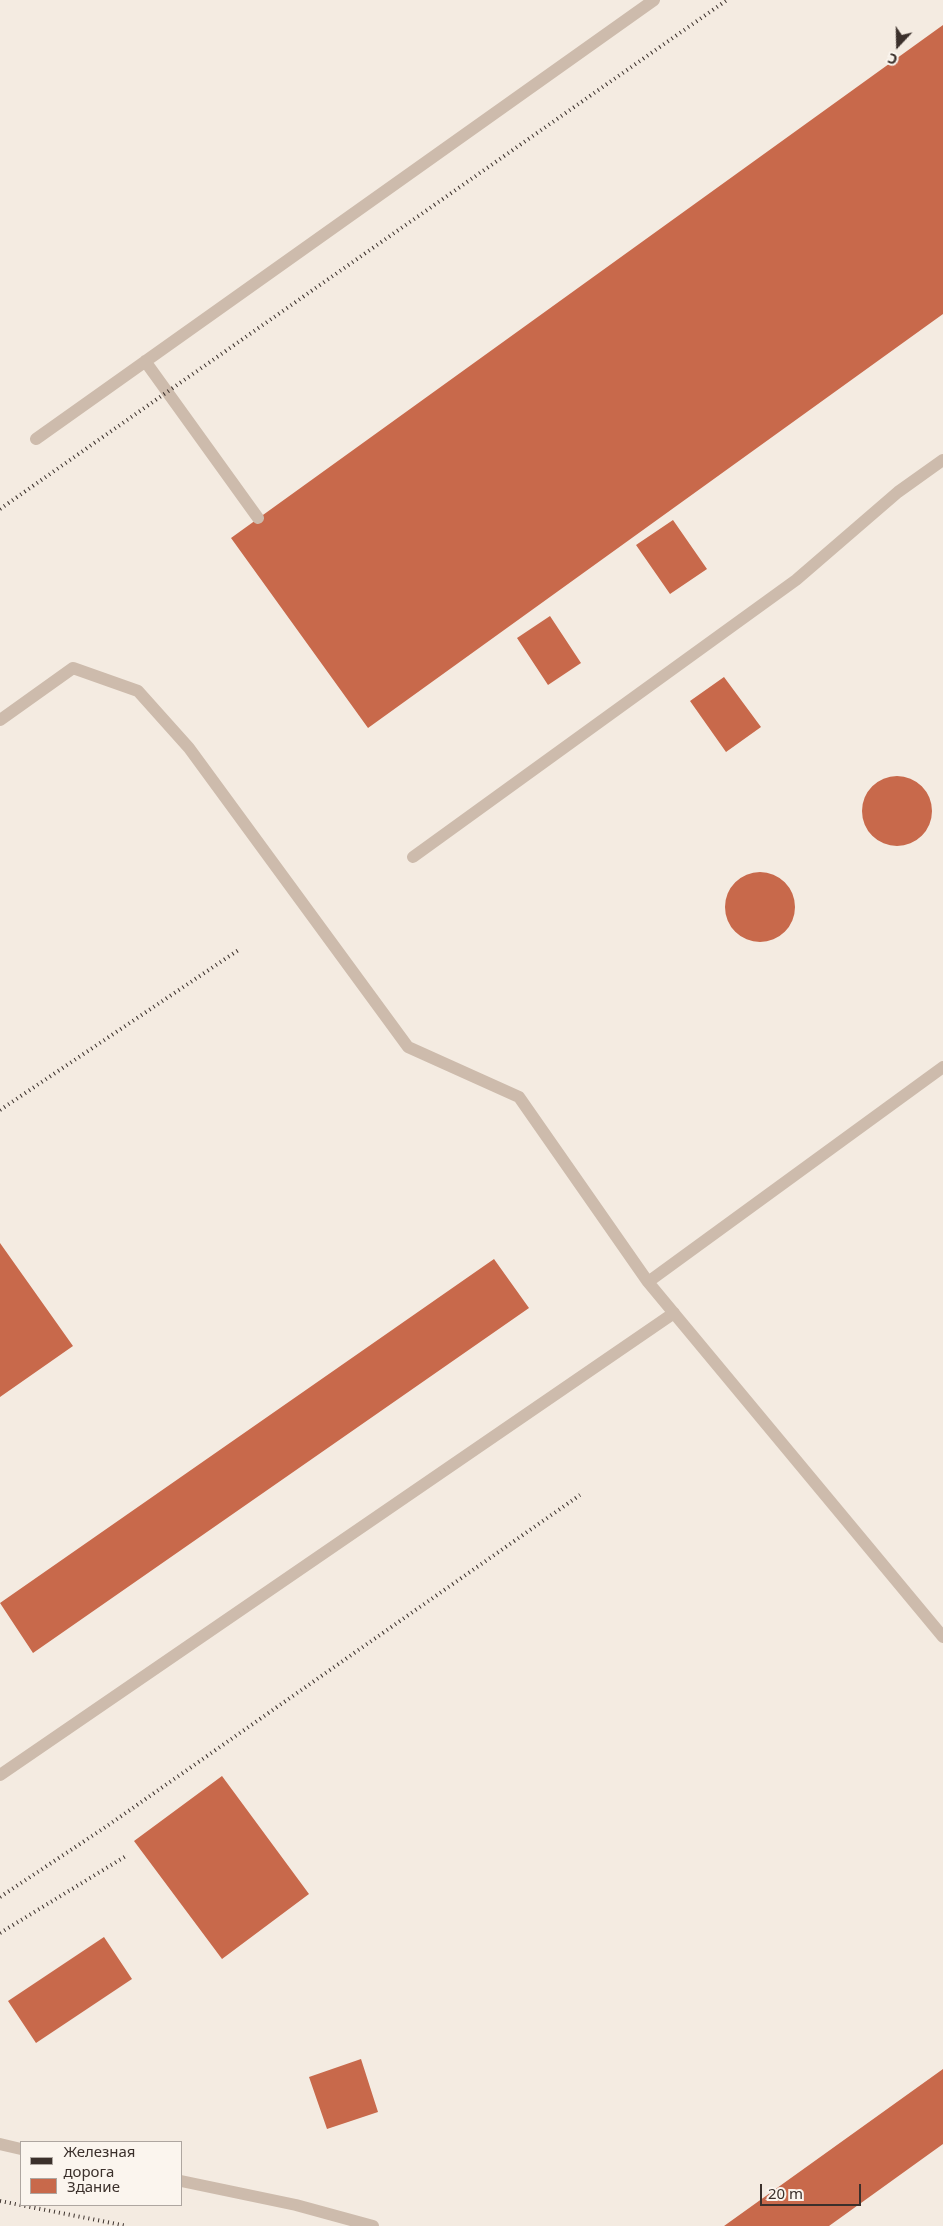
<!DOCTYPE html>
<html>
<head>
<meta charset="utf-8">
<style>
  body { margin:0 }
  #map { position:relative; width:943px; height:2226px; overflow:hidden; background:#f4ebe1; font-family:"Noto Sans",sans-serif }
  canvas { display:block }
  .legend { position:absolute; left:20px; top:2141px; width:162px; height:65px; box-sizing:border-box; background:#fbf5ee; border:1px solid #aea6a0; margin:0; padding:6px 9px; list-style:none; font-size:15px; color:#3b302b }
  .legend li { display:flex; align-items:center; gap:10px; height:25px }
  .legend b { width:25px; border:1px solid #aea6a0 }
  .north { position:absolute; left:873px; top:20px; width:50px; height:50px; -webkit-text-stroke:4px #fbf5ee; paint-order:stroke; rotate:201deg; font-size:14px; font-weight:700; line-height:20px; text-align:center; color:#3b302b }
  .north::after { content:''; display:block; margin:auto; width:18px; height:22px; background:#3b302b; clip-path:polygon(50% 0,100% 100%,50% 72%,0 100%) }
  .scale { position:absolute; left:760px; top:2184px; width:101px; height:22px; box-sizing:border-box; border:2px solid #3b302b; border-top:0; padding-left:6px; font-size:15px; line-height:18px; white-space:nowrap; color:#3b302b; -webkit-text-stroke:4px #fbf5ee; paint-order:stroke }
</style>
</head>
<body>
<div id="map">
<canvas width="943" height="2226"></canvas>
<ul class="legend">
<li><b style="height:6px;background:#3b302b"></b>Железная дорога</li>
<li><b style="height:14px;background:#c8694b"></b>Здание</li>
</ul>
<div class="north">С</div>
<div class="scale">20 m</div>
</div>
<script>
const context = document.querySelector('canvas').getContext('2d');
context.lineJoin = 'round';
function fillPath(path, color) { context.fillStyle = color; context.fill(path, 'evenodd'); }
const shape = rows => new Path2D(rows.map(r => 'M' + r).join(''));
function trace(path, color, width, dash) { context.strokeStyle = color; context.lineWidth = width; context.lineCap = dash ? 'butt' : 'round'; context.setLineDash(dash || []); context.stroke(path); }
fillPath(shape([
  [943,25,943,314,368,728,231,538],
  [673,520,707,569,670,594,636,545],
  [550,616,581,663,548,685,517,638],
  [724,677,761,727,726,752,690,701],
  '862 811a35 35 0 1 1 70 0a35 35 0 1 1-70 0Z',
  '725 907a35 35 0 1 1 70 0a35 35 0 1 1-70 0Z',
  [0,1243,73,1346,0,1397],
  [494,1259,529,1308,33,1653,0,1603],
  [222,1776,309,1894,222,1959,134,1841],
  [104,1937,132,1979,36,2043,8,2001],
  [361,2059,378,2112,327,2129,309,2077],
  [943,2069,943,2144,829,2226,724,2226]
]), '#c8694b');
trace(shape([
  [145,361,258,518],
  [36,439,654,0],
  [0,720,73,668,138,691,189,748,408,1047,519,1097,648,1282,943,1637],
  [413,857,796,580,898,492,943,460],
  [648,1282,943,1067],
  [0,1775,674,1313],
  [0,2144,21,2149],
  [181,2181,296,2205,373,2226]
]), '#cdbbac', 12);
trace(shape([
  [0,509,727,0],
  [0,1110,240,949],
  [0,1897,107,1826,580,1495],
  [0,1933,126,1856],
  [0,2201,127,2226]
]), '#3b302b', 4, [1, 4]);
</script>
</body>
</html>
